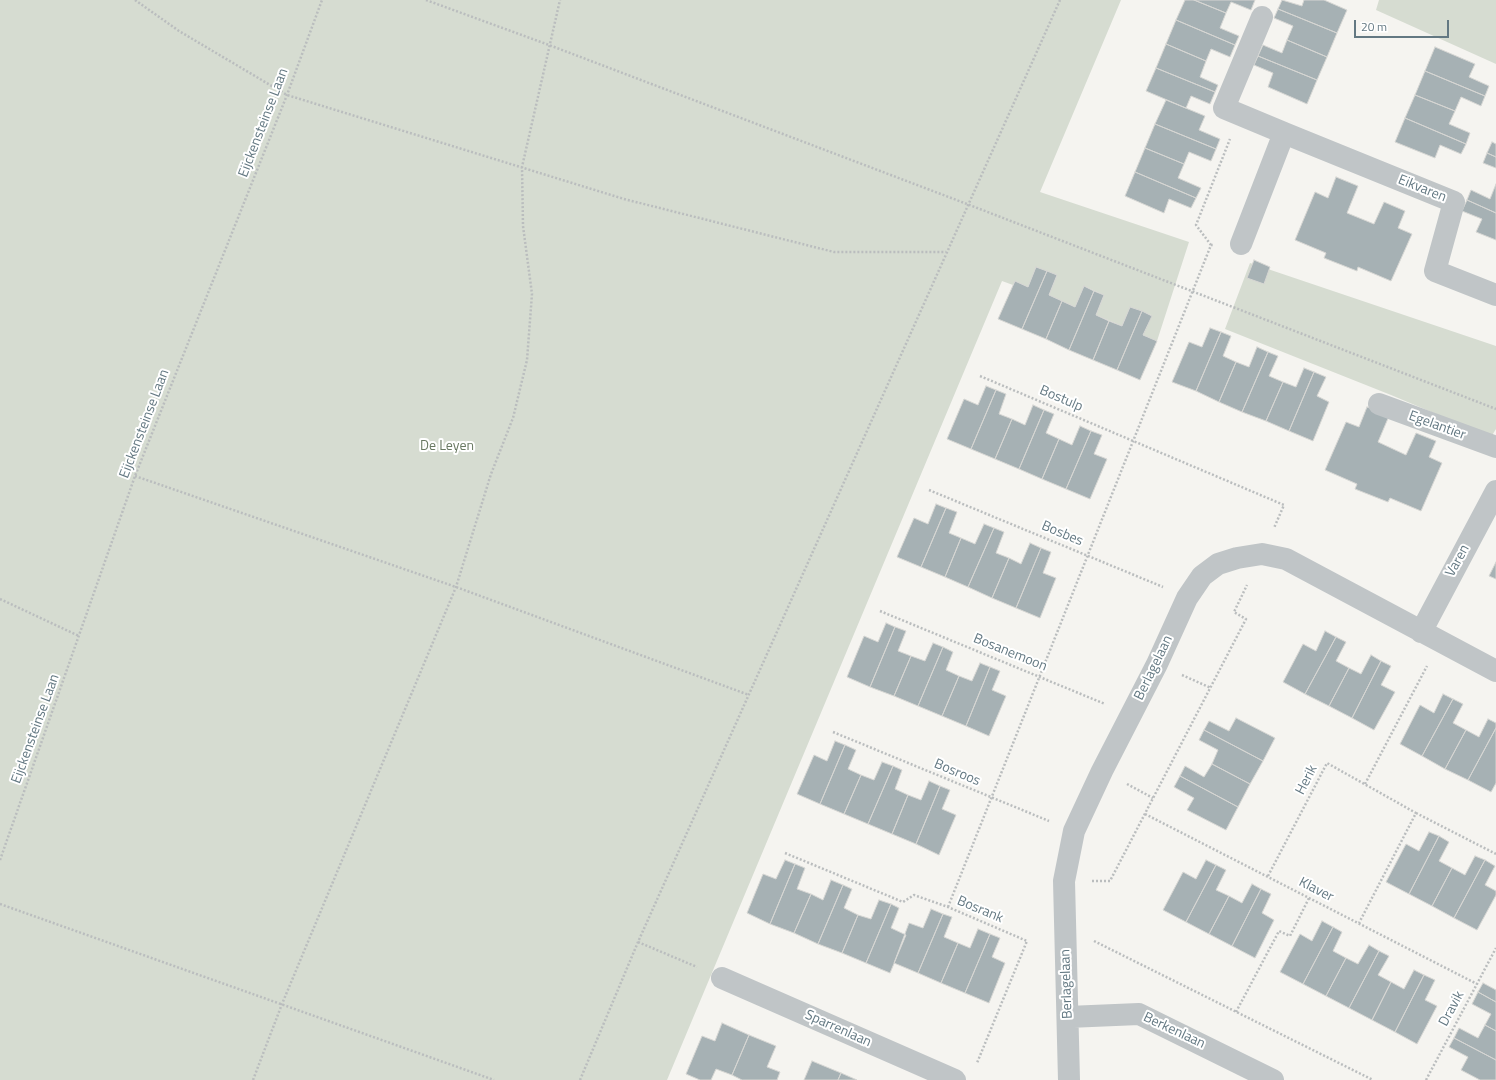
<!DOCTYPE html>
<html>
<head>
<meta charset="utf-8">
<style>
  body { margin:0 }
  #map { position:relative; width:1496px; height:1080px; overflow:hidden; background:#f5f4f0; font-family:"Titillium Web",sans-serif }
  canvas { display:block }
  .scale { position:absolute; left:1354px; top:20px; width:95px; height:18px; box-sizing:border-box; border:2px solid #637882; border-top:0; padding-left:5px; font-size:12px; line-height:14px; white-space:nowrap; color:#637882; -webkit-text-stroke:3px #fff; paint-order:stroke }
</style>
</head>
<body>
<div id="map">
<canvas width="1496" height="1080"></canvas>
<div class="scale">20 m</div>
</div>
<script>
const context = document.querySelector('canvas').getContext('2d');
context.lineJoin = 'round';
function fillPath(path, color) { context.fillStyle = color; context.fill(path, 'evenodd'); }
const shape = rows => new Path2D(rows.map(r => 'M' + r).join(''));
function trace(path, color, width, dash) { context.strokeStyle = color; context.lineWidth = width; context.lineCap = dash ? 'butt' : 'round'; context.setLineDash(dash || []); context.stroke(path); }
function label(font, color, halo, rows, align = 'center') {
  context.font = font + ' "Titillium Web",sans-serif'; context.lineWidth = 4; context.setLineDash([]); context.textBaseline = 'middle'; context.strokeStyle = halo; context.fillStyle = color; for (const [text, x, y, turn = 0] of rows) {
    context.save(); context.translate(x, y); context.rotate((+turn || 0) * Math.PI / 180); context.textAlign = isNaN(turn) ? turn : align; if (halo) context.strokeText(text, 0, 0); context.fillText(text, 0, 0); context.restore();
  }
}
fillPath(shape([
  [0,0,1121,0,1040,192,1189,242,1157,341,1143,335,1151,315,1130,307,1122,326,1096,315,1104,295,1084,286,1075,307,1049,295,1057,275,1036,267,1028,287,1015,281,1013,285,1002,281,667,1080,0,1080],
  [1379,0,1496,0,1496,64,1376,10],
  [1250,263,1496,346,1496,429,1491,437,1391,395,1225,329]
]), '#d6dcd1');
const building = shape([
  [1185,0,1194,0,1226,13,1220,28,1239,36,1235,45,1176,20,1185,0],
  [1194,0,1255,0,1251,10,1231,2,1226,13,1194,0],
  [1282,0,1302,6,1304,0,1324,0,1347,10,1337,33,1278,9,1282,0],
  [1278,9,1337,33,1327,57,1287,40,1293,26,1274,18,1278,9],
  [1176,20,1235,45,1230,57,1211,49,1206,61,1166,44,1176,20],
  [1287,40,1327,57,1317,80,1258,56,1263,45,1282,53,1287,40],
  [1166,44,1206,61,1200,77,1218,85,1215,92,1156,68,1166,44],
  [1435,47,1475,64,1469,77,1489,86,1485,96,1425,71,1435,47],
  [1258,56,1317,80,1307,104,1268,87,1273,73,1254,65,1258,56],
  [1156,68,1215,92,1210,104,1191,96,1186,108,1146,91,1156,68],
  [1425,71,1485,96,1481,106,1461,97,1455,111,1415,95,1425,71],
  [1415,95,1455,111,1449,124,1470,133,1466,144,1405,118,1415,95],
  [1166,100,1205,116,1199,130,1220,139,1216,149,1155,124,1166,100],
  [1405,118,1466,144,1461,154,1440,145,1435,158,1395,142,1405,118],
  [1155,124,1216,149,1211,161,1189,152,1184,164,1145,148,1155,124],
  [1492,142,1496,144,1496,157,1487,153,1492,142],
  [1145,148,1184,164,1178,178,1201,188,1196,198,1135,172,1145,148],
  [1487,153,1496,157,1496,168,1483,163,1487,153],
  [1135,172,1196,198,1191,208,1169,199,1164,213,1125,196,1135,172],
  [1336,177,1358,186,1347,213,1374,224,1384,202,1405,211,1398,228,1412,234,1391,281,1358,267,1357,271,1324,258,1326,253,1295,240,1315,192,1328,198,1336,177],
  [1496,184,1496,213,1467,200,1471,190,1490,199,1496,184],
  [1467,200,1496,213,1496,240,1476,232,1482,219,1462,211,1467,200],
  [1254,260,1270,267,1264,284,1247,278,1254,260],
  [1036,267,1047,271,1022,329,998,319,1015,281,1028,287,1036,267],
  [1047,271,1057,275,1049,295,1062,301,1046,339,1022,329,1047,271],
  [1084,286,1094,291,1069,350,1046,339,1062,301,1075,307,1084,286],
  [1094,291,1104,295,1096,315,1109,321,1093,360,1069,350,1094,291],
  [1130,307,1142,311,1117,370,1093,360,1109,321,1122,326,1130,307],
  [1142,311,1152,316,1143,335,1157,341,1140,380,1117,370,1142,311],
  [1210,328,1221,332,1196,391,1172,382,1189,342,1202,347,1210,328],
  [1221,332,1231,336,1223,356,1236,362,1219,402,1196,391,1221,332],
  [1257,347,1268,352,1242,412,1219,402,1236,362,1249,367,1257,347],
  [1268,352,1278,356,1269,376,1283,382,1266,421,1242,412,1268,352],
  [1304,368,1314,372,1289,431,1266,421,1283,382,1296,387,1304,368],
  [1314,372,1326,377,1317,396,1329,402,1313,441,1289,431,1314,372],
  [986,386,996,390,971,449,947,439,964,399,978,405,986,386],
  [996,390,1006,394,999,414,1012,419,995,459,971,449,996,390],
  [1033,405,1044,410,1019,469,995,459,1012,419,1025,425,1033,405],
  [1367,407,1389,416,1378,442,1406,455,1416,433,1436,441,1429,457,1442,463,1421,511,1390,498,1388,502,1355,489,1357,484,1325,470,1346,422,1359,427,1367,407],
  [1044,410,1054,414,1046,433,1059,439,1042,479,1019,469,1044,410],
  [1080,426,1091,431,1066,489,1042,479,1059,439,1072,445,1080,426],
  [1091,431,1102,435,1094,454,1107,459,1090,499,1066,489,1091,431],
  [936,504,946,508,921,567,897,557,914,518,928,524,936,504],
  [946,508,957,512,949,533,961,538,945,577,921,567,946,508],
  [984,524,994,528,968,587,945,577,961,538,975,544,984,524],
  [994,528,1004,532,996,553,1009,558,992,598,968,587,994,528],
  [1030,543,1041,548,1016,608,992,598,1009,558,1021,564,1030,543],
  [1041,548,1051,552,1043,573,1056,578,1040,618,1016,608,1041,548],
  [1496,562,1496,579,1489,576,1496,562],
  [886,623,895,627,870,687,847,677,864,636,878,642,886,623],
  [895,627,906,631,898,651,911,656,894,696,870,687,895,627],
  [1325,631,1336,637,1305,694,1283,682,1303,644,1316,651,1325,631],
  [1336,637,1346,642,1336,661,1349,668,1329,706,1305,694,1336,637],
  [933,643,943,647,918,706,894,696,911,656,925,661,933,643],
  [943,647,953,652,946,670,959,676,942,716,918,706,943,647],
  [1371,655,1381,661,1352,718,1329,706,1349,668,1361,674,1371,655],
  [1381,661,1391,666,1381,685,1395,692,1374,730,1352,718,1381,661],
  [980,663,990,667,966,726,942,716,959,676,972,681,980,663],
  [990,667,1000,671,992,690,1006,696,989,736,966,726,990,667],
  [1443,694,1453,699,1422,756,1400,744,1420,705,1434,713,1443,694],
  [1453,699,1463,704,1453,723,1466,730,1445,769,1422,756,1453,699],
  [1236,718,1275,738,1263,761,1204,730,1209,721,1229,731,1236,718],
  [1488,719,1496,723,1496,728,1468,780,1445,769,1466,730,1479,737,1488,719],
  [1496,728,1496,783,1491,792,1468,780,1496,728],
  [1204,730,1263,761,1250,784,1212,764,1218,750,1199,740,1204,730],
  [835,741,845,745,820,804,797,794,814,755,827,761,835,741],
  [845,745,856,750,848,769,861,775,844,814,820,804,845,745],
  [882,762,893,766,868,824,844,814,861,775,874,780,882,762],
  [1212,764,1250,784,1238,807,1180,776,1185,766,1204,777,1212,764],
  [893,766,902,770,895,789,908,795,892,834,868,824,893,766],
  [1180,776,1238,807,1226,830,1187,810,1194,798,1174,787,1180,776],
  [929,781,940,786,916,844,892,834,908,795,921,800,929,781],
  [940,786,950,790,942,809,956,815,939,855,916,844,940,786],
  [1429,832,1439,836,1409,894,1386,882,1406,844,1419,851,1429,832],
  [1439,836,1449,842,1439,861,1452,868,1432,906,1409,894,1439,836],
  [1475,856,1485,860,1454,918,1432,906,1452,868,1465,875,1475,856],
  [785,860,795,864,770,924,747,913,763,874,776,879,785,860],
  [1206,860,1216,865,1186,922,1163,910,1183,872,1196,879,1206,860],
  [1485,860,1495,866,1485,885,1496,891,1496,895,1477,930,1454,918,1485,860],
  [795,864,805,868,797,889,811,894,794,933,770,924,795,864],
  [1216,865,1226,870,1216,890,1229,896,1209,934,1186,922,1216,865],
  [831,880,843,885,818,944,794,933,811,894,823,900,831,880],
  [1252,884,1261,889,1232,946,1209,934,1229,896,1242,903,1252,884],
  [843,885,852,889,844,908,858,915,842,953,818,944,843,885],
  [1261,889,1271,894,1262,913,1274,920,1255,958,1232,946,1261,889],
  [879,900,891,904,866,963,842,953,858,915,871,919,879,900],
  [891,904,899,908,891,928,906,935,890,973,866,963,891,904],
  [931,909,943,914,918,973,894,963,909,923,923,928,931,909],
  [943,914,952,917,944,937,958,943,941,983,918,973,943,914],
  [1322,921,1333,927,1303,984,1280,972,1300,934,1312,941,1322,921],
  [1333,927,1342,932,1333,951,1346,958,1326,996,1303,984,1333,927],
  [978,929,990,934,965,993,941,983,958,943,970,948,978,929],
  [990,934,1000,938,992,957,1005,963,989,1003,965,993,990,934],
  [1369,945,1379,951,1349,1008,1326,996,1346,958,1358,964,1369,945],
  [1379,951,1389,956,1378,975,1391,982,1372,1020,1349,1008,1379,951],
  [1414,970,1424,975,1395,1032,1372,1020,1391,982,1404,989,1414,970],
  [1424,975,1435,980,1425,1000,1437,1006,1417,1044,1395,1032,1424,975],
  [1483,983,1496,990,1496,1002,1478,992,1483,983],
  [1478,992,1496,1002,1496,1031,1485,1025,1491,1014,1472,1004,1478,992],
  [722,1023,749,1035,732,1075,716,1069,711,1080,700,1080,686,1074,702,1036,715,1041,722,1023],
  [1485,1025,1496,1031,1496,1060,1454,1038,1459,1028,1478,1038,1485,1025],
  [749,1035,776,1046,767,1067,780,1072,777,1080,742,1080,732,1075,749,1035],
  [1454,1038,1496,1060,1496,1080,1480,1080,1461,1070,1468,1057,1449,1047,1454,1038],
  [812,1061,841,1073,838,1080,804,1080,812,1061],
  [841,1073,857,1080,838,1080,841,1073]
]);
fillPath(building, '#a6b1b4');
trace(building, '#d6d6d3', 1);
trace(shape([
  [135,0,179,31,287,95,624,199,834,252,946,252],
  [426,0,549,45,967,204,1496,409],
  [1211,245,1196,225,1230,139],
  [980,376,1284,505,1274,528],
  [135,476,456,587,749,695],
  [929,490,1163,587],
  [0,599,79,636],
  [880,611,1105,704],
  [1182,675,1211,688],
  [833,732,1049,821],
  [1127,784,1153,798],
  [1365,784,1427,666],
  [1416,813,1496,854],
  [1145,814,1477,984],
  [785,853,903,902,914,895,948,907,1027,941,977,1063],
  [0,860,135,476,287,95,322,0],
  [1268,876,1327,763,1416,813,1359,923],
  [1092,881,1110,881,1246,619,1234,612,1247,585],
  [0,904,494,1080],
  [948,907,1211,245,1214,245],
  [1094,941,1373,1080],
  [638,942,697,967],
  [1236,1012,1279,931,1290,936,1309,898],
  [253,1080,282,1004,456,587,491,474,513,418,527,360,532,294,523,226,522,167,560,0],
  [580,1080,638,942,1060,0],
  [1426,1080,1496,948]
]), '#babdbe', 2.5, [2, 2]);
trace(shape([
  [1262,17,1224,108,1284,133],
  [1241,244,1284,133,1454,202,1435,271,1496,295],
  [1379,404,1496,447],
  [1421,632,1496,491],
  [722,978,955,1080],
  [1068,1017,1139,1014,1273,1080],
  [1069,1080,1064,881,1074,831,1102,771,1157,664,1187,598,1202,576,1218,564,1237,558,1262,554,1286,559,1496,671]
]), '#c0c5c7', 22);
label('14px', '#637882', '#fff', [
  ["Eijckensteinse Laan",264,123,-69],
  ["Eikvaren",1422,189,22],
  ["Bostulp",1061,399,23],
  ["Eijckensteinse Laan",145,424,-69],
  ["Egelantier",1437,426,20],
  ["Bosbes",1062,534,23],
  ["Varen",1458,561,-61],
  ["Bosanemoon",1010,653,22],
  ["Berlagelaan",1154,668,-64],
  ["Eijckensteinse Laan",36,729,-70],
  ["Bosroos",957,773,23],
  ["Herik",1307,780,-63],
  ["Klaver",1316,890,27],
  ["Bosrank",980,910,23],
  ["Berlagelaan",1067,984,-92],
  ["Dravik",1452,1009,-62],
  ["Sparrenlaan",838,1029,24],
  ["Berkenlaan",1174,1031,25]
]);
label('14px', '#697962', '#fff', [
  ["De Leyen",447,447]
]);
</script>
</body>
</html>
